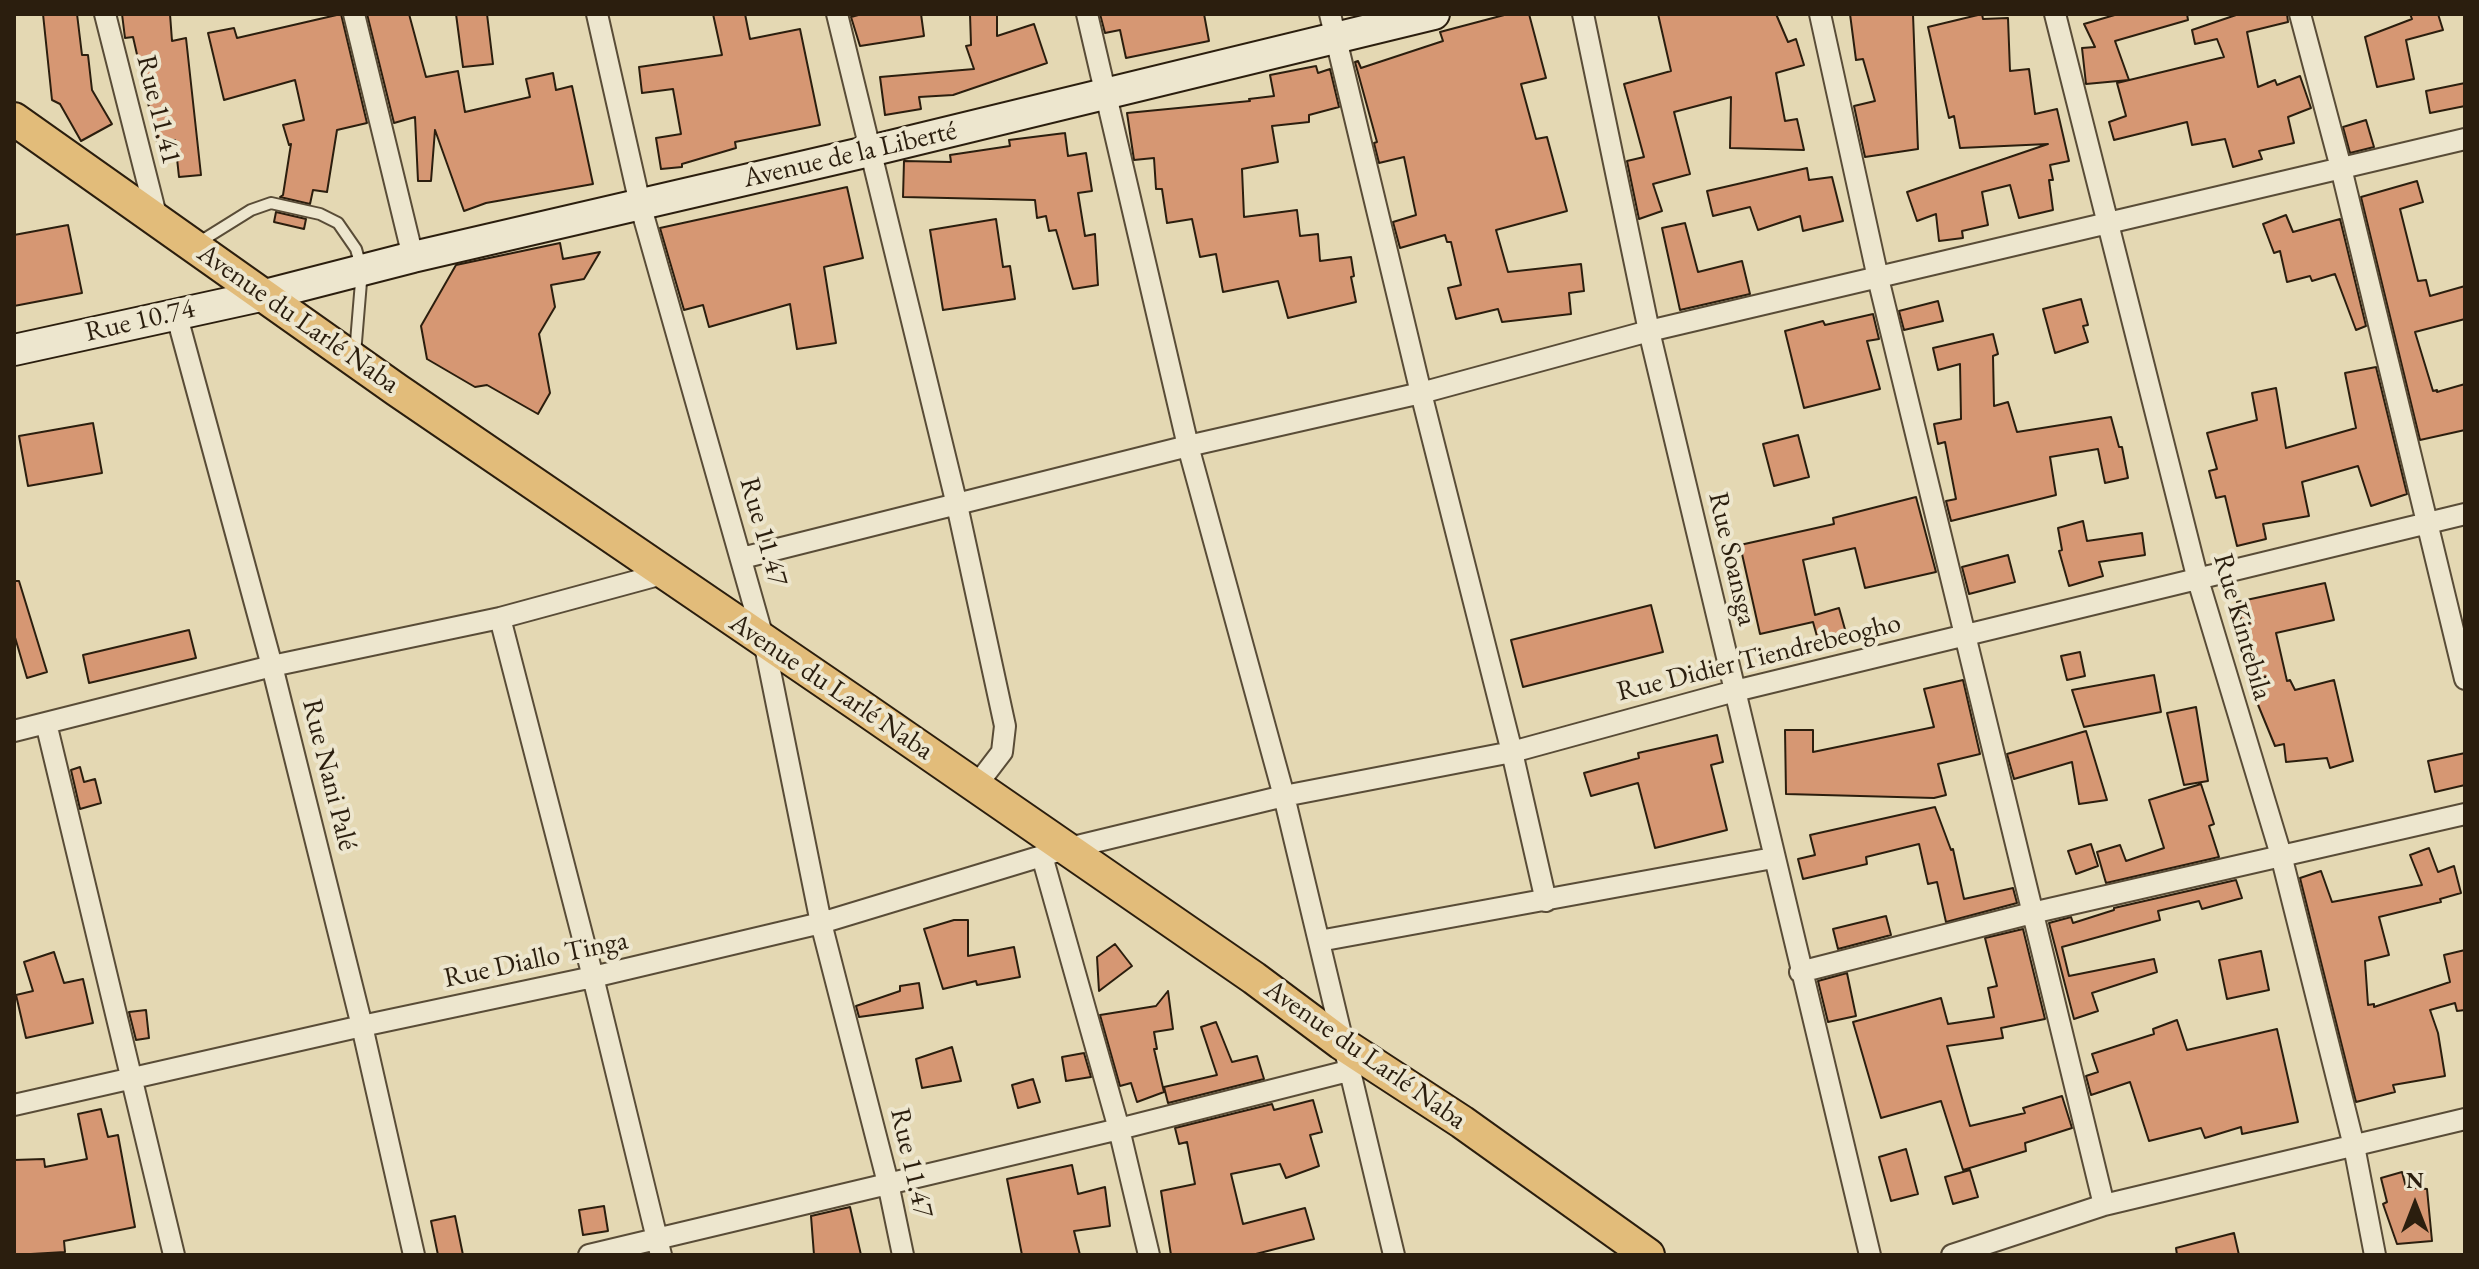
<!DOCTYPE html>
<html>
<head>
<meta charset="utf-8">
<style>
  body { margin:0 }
  #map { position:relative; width:2479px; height:1269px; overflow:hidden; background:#e4d8b3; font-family:"EB Garamond",serif }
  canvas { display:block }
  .frame { position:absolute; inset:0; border:16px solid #2b1e0e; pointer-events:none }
  .north { position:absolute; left:2375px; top:1165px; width:80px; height:80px; -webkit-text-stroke:6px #ede6ce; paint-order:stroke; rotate:0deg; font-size:22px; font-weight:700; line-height:32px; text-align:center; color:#2b1e0e }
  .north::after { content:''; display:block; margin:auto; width:28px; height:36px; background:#2b1e0e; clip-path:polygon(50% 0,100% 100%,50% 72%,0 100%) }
</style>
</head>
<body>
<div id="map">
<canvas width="2479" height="1269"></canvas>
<div class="frame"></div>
<div class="north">N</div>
</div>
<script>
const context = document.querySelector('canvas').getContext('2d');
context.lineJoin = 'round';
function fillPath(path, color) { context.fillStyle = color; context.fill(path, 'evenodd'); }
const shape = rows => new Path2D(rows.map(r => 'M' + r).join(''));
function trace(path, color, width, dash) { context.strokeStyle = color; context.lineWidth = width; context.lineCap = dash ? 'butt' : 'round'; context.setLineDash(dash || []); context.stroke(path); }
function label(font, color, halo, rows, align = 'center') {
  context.font = font + ' "EB Garamond",serif'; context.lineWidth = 8; context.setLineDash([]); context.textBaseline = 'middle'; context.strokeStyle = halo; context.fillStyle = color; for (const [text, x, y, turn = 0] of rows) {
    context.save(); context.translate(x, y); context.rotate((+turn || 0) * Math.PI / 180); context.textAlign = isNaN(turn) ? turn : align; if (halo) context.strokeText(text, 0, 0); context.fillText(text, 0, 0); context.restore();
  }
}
const building = shape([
  [43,14,77,14,82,55,88,55,92,90,112,124,81,141,60,104,52,100,43,14],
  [122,14,170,14,172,41,186,38,201,175,179,177,175,140,157,142,133,37,125,38,122,14],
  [341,14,367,123,337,130,327,192,313,190,310,204,280,197,283,195,291,144,289,145,283,125,304,120,295,80,224,100,208,33,234,28,237,38,341,14],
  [367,14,409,14,426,77,458,71,465,112,530,97,526,79,553,73,556,90,572,86,593,184,486,203,464,211,435,130,431,181,418,181,415,117,394,123,367,14],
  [456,14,487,14,493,64,463,67,456,14],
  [713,14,745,14,750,39,800,29,820,125,735,142,736,148,682,164,682,167,661,169,656,138,681,134,673,89,642,93,639,67,722,55,713,14],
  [862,14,921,14,924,36,860,46,851,17,862,14],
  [970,14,997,14,997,36,1034,24,1047,63,953,95,919,97,921,109,885,115,880,77,974,69,966,46,971,45,970,14],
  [1100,14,1204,14,1209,41,1126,58,1120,30,1105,33,1100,14],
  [1508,14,1529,14,1546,78,1521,84,1536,139,1547,137,1567,211,1496,230,1508,272,1581,264,1584,291,1569,293,1571,314,1502,322,1498,309,1456,319,1448,288,1461,285,1451,242,1447,242,1445,235,1400,248,1393,222,1416,215,1404,157,1379,163,1374,143,1377,142,1355,62,1358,61,1361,68,1443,41,1440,32,1508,14],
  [1658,14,1776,14,1788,42,1796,39,1804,65,1776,73,1785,121,1797,119,1804,150,1730,148,1731,97,1674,112,1690,174,1653,184,1662,211,1639,219,1627,161,1644,157,1624,84,1671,71,1658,14],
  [1850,14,1913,14,1918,149,1865,157,1854,106,1875,101,1863,59,1856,60,1850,14],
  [1982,14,1983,19,2008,18,2010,71,2029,69,2035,114,2057,109,2069,161,2050,165,2053,180,2049,180,2053,210,2019,218,2010,185,1982,192,1988,225,1962,231,1963,238,1939,241,1936,214,1917,221,1907,192,2048,144,1960,148,1954,116,1949,118,1928,27,1982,14],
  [2118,14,2187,14,2188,20,2115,41,2129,80,2086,84,2082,48,2095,47,2084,24,2118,14],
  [2239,14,2287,14,2288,22,2247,32,2258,87,2275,80,2277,85,2300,76,2311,108,2288,117,2294,143,2259,151,2262,159,2233,167,2225,139,2192,145,2187,122,2114,140,2109,122,2126,116,2117,83,2224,57,2217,39,2195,44,2192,30,2239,14],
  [2410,14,2438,14,2443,30,2406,40,2414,79,2377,87,2365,37,2412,19,2410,14],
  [1316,66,1318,73,1330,69,1339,107,1309,115,1309,122,1272,126,1278,162,1242,169,1244,217,1297,210,1300,236,1318,234,1320,261,1351,257,1354,276,1351,277,1356,302,1288,318,1278,281,1223,292,1216,254,1200,257,1192,219,1167,223,1162,189,1156,189,1154,158,1134,160,1127,113,1250,101,1249,99,1274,96,1270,75,1316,66],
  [2465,83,2465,106,2430,113,2426,91,2465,83],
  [2366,120,2374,147,2350,153,2343,127,2366,120],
  [1065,133,1068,156,1086,153,1092,191,1078,193,1085,236,1095,234,1098,285,1073,289,1056,230,1049,231,1046,216,1037,218,1035,200,903,197,904,161,951,162,950,155,1010,146,1009,140,1065,133],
  [1807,168,1809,180,1832,177,1843,221,1803,231,1800,216,1758,230,1750,207,1713,216,1707,191,1807,168],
  [2417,181,2423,202,2400,209,2418,281,2426,280,2430,296,2465,286,2465,319,2415,332,2433,391,2437,390,2437,392,2465,384,2465,430,2420,440,2361,197,2417,181],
  [847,187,863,258,824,267,836,343,797,349,790,304,709,327,703,305,684,310,660,228,847,187],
  [276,212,306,219,304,229,274,222,276,212],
  [2286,215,2293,232,2340,219,2366,326,2356,330,2335,274,2312,281,2310,276,2287,282,2280,251,2274,253,2263,224,2286,215],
  [996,219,1003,267,1010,266,1015,299,943,310,930,230,996,219],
  [1685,223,1698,272,1742,261,1750,294,1680,310,1662,228,1685,223],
  [68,225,82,293,14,306,14,235,68,225],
  [560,243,563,259,600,252,584,279,551,285,555,307,539,334,550,393,538,414,487,385,475,387,427,359,421,326,456,265,560,243],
  [2081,299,2088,325,2083,326,2088,342,2055,353,2043,309,2081,299],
  [1938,301,1943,321,1904,330,1899,311,1938,301],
  [1873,314,1879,339,1867,341,1880,389,1804,408,1785,331,1823,321,1825,325,1873,314],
  [1993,334,1998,354,1993,356,1994,406,2008,402,2017,432,2111,417,2119,447,2122,447,2128,478,2105,483,2098,449,2050,457,2056,495,1951,521,1946,501,1956,499,1945,442,1938,444,1934,424,1961,419,1960,364,1938,370,1933,348,1993,334],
  [2376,367,2407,494,2371,506,2358,466,2302,482,2309,516,2263,524,2266,539,2237,546,2225,496,2216,498,2209,471,2217,469,2207,433,2257,420,2252,393,2276,388,2286,448,2356,428,2345,373,2376,367],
  [93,423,102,473,28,486,19,436,93,423],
  [1798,435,1809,477,1774,486,1763,444,1798,435],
  [1916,497,1936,572,1865,588,1855,548,1803,560,1815,615,1839,608,1846,633,1818,640,1813,622,1760,634,1740,545,1834,524,1833,518,1916,497],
  [2083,521,2087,541,2142,533,2145,555,2099,562,2103,576,2069,586,2059,551,2062,550,2058,528,2083,521],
  [2008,555,2015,582,1969,594,1962,567,2008,555],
  [14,581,19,581,47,672,27,678,14,634,14,581],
  [2325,583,2334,620,2276,633,2287,681,2290,680,2295,690,2334,680,2353,761,2330,768,2327,758,2286,762,2284,744,2275,746,2254,695,2258,693,2237,602,2325,583],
  [1651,605,1663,652,1523,687,1511,640,1651,605],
  [189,630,196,658,89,683,83,655,189,630],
  [2080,652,2085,676,2067,680,2061,656,2080,652],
  [2154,675,2161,712,2084,727,2072,690,2154,675],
  [1963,680,1980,754,1938,764,1946,795,1934,798,1786,794,1785,730,1813,730,1813,752,1934,727,1924,689,1963,680],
  [2196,707,2208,781,2184,785,2167,713,2196,707],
  [2086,731,2107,800,2079,804,2072,762,2014,779,2007,754,2086,731],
  [1717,735,1723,762,1711,765,1727,830,1655,848,1638,783,1591,796,1584,773,1639,758,1638,753,1717,735],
  [2465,753,2465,785,2435,792,2428,761,2465,753],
  [80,767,84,782,95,779,101,803,80,809,71,770,80,767],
  [2201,784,2214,824,2209,826,2219,857,2106,883,2097,852,2120,845,2126,861,2164,848,2149,800,2201,784],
  [1935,807,1951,850,1953,849,1964,899,2013,888,2017,903,1946,922,1937,882,1928,884,1919,844,1866,857,1867,864,1803,879,1798,859,1815,855,1810,835,1935,807],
  [2091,844,2098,866,2076,874,2068,851,2091,844],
  [2429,848,2438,872,2454,866,2461,893,2440,899,2441,902,2379,917,2389,955,2365,961,2368,1005,2374,1004,2374,1007,2450,982,2444,955,2465,950,2465,1010,2457,1011,2455,1003,2430,1010,2438,1033,2445,1076,2393,1085,2395,1092,2356,1102,2300,878,2321,871,2332,902,2422,885,2410,855,2429,848],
  [2236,880,2242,898,2202,909,2199,901,2158,911,2160,920,2062,947,2069,976,2154,959,2157,972,2092,993,2098,1011,2074,1019,2049,923,2071,917,2073,923,2114,910,2114,908,2236,880],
  [1886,916,1891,935,1838,949,1833,929,1886,916],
  [954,920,968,920,968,956,1014,947,1020,977,977,985,976,981,943,989,924,929,954,920],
  [2023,929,2045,1019,2001,1028,2003,1038,1947,1046,1970,1126,2025,1113,2023,1108,2062,1096,2072,1128,2025,1143,2026,1151,1963,1170,1941,1101,1881,1118,1853,1022,1941,998,1948,1024,1994,1017,1988,988,1997,986,1985,938,2023,929],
  [1115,944,1132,966,1099,991,1097,957,1115,944],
  [2261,951,2269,990,2227,999,2219,960,2261,951],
  [54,952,64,983,83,979,93,1023,26,1038,16,995,33,991,24,962,54,952],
  [1847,973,1856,1016,1828,1022,1818,981,1847,973],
  [919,983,923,1008,859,1017,856,1006,900,991,900,986,919,983],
  [1168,991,1173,1029,1154,1032,1157,1049,1154,1049,1164,1092,1137,1102,1131,1083,1120,1086,1100,1015,1156,1006,1168,991],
  [146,1010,149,1038,136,1040,129,1012,146,1010],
  [2177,1020,2187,1050,2277,1029,2298,1122,2242,1134,2241,1127,2205,1138,2201,1128,2149,1141,2130,1082,2091,1095,2086,1076,2098,1072,2092,1054,2154,1034,2153,1029,2177,1020],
  [1216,1022,1232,1062,1257,1056,1264,1079,1168,1103,1164,1087,1217,1075,1201,1027,1216,1022],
  [952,1047,961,1081,922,1088,916,1059,952,1047],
  [1084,1053,1091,1077,1066,1081,1062,1057,1084,1053],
  [1033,1079,1040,1102,1018,1108,1012,1085,1033,1079],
  [1313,1100,1322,1132,1310,1135,1319,1166,1286,1178,1280,1164,1231,1174,1243,1224,1305,1208,1314,1239,1252,1255,1171,1255,1161,1191,1195,1184,1187,1142,1179,1144,1175,1128,1272,1104,1274,1110,1313,1100],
  [101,1109,108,1137,118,1135,135,1227,64,1241,65,1252,14,1255,14,1160,44,1159,45,1167,87,1159,78,1114,101,1109],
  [1906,1149,1918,1194,1891,1201,1879,1157,1906,1149],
  [1072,1165,1078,1194,1105,1187,1110,1226,1074,1231,1080,1255,1022,1255,1007,1179,1072,1165],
  [1970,1170,1978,1197,1953,1204,1945,1177,1970,1170],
  [2402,1172,2406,1187,2427,1189,2432,1241,2397,1244,2383,1204,2387,1202,2381,1178,2402,1172],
  [604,1206,608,1231,583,1235,579,1210,604,1206],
  [850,1207,861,1255,814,1255,811,1216,850,1207],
  [455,1216,463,1255,438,1255,431,1221,455,1216],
  [2234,1233,2239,1255,2177,1255,2176,1248,2234,1233]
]);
fillPath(building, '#d69773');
trace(building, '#2b1e0e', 2);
const service = shape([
  [198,243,251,210,271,203,320,214,338,223,356,249,362,270,355,354]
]);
const minor = shape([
  [105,14,157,219],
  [354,14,413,257],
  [597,14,640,204,764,641,821,923,888,1183,903,1255],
  [837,14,957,505,1005,726,1002,752,976,786],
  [1087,14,1188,446,1284,796,1394,1255],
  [1330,14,1421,393,1512,752,1546,901],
  [1583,14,1649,331,1870,1255],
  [1820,14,1878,278,2104,1205],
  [2055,14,2198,580,2281,855,2354,1146,2375,1255],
  [2300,14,2341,168,2465,679],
  [176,313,272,666,362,1026,414,1255],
  [742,558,1188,446,1421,393,1649,331,2465,139],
  [500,618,593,977,661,1255],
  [46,723,174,1255],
  [14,731,272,666,500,618,666,573],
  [1042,856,1119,1129,1149,1255],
  [1319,941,1773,858],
  [1800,972,2032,913,2465,814],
  [14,1105,362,1026,593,977,821,923,1065,849,1284,796,1512,752,1735,691,2465,514],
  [589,1255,1119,1129,1348,1071],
  [1952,1255,2104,1205,2465,1119]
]);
const secondary = shape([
  [14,350,265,295,413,257,870,151,1434,14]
]);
const primary = shape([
  [14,119,397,390,863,708,1254,978,1341,1043,1462,1122,1648,1255]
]);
trace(service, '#594c37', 14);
trace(minor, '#594c37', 24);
trace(secondary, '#2b1e0e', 34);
trace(primary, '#2b1e0e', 36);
trace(service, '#ede6ce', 10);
trace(minor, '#ede6ce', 20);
trace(secondary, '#ede6ce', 30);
trace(primary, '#e2bc7a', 32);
label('28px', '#2b1e0e', '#ede6ce', [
  ["Rue 11.41",158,110,76],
  ["Avenue de la Liberté",850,155,-13],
  ["Avenue du Larlé Naba",298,319,35],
  ["Rue 10.74",140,321,-13],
  ["Rue 11.47",763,532,74],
  ["Rue Soansga",1732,559,77],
  ["Rue Kintebila",2242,627,74],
  ["Rue Didier Tiendrebeogho",1759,658,-14],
  ["Avenue du Larlé Naba",831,687,34],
  ["Rue Nani Palé",329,775,76],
  ["Rue Diallo Tinga",536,960,-12],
  ["Avenue du Larlé Naba",1365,1055,35],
  ["Rue 11.47",911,1163,77]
]);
</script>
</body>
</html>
